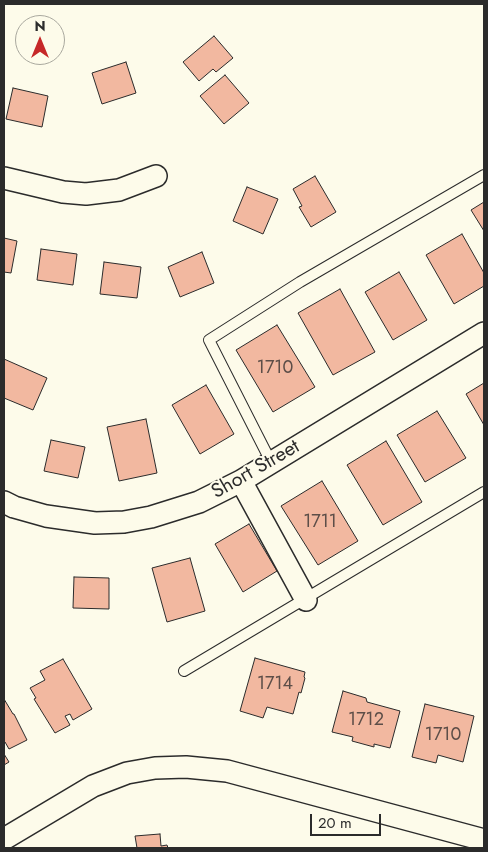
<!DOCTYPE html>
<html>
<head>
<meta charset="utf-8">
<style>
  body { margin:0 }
  #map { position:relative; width:488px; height:852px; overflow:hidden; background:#fdfbea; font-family:Jost,sans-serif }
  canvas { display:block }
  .frame { position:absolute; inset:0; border:5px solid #2b2b2b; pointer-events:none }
  .north { position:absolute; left:15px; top:15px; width:50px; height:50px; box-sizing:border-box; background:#fdfbea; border:1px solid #a9a89e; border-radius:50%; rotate:0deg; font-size:14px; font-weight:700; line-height:20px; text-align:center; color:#2b2b2b }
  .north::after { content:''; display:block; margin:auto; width:18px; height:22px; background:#c62828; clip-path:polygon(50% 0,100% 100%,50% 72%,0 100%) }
  .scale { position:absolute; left:310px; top:814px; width:71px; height:22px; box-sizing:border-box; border:2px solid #2b2b2b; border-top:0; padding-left:6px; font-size:15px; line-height:18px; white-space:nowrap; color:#2b2b2b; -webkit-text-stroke:4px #fdfbea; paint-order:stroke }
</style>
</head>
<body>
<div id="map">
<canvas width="488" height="852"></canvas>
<div class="frame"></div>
<div class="north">N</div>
<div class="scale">20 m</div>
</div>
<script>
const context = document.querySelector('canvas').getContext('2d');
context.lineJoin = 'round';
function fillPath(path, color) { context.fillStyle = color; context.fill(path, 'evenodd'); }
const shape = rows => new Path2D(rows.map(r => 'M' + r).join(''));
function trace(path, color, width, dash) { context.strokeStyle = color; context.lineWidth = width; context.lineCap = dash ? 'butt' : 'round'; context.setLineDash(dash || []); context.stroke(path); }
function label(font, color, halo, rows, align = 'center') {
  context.font = font + ' Jost,sans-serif'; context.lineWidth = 4; context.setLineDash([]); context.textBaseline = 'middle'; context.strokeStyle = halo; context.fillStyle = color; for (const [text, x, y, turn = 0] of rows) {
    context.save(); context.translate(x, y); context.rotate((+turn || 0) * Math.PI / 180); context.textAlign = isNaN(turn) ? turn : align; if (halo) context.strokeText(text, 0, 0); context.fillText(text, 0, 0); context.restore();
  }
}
const building = shape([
  [214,36,233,58,216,72,213,69,199,81,183,62,214,36],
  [126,62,136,93,102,104,92,73,126,62],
  [225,75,249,103,224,124,200,96,225,75],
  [13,88,48,96,42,127,6,119,13,88],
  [315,176,336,212,311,227,299,207,302,206,293,189,315,176],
  [247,187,278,199,263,234,233,221,247,187],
  [484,202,484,231,471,210,484,202],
  [462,234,484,273,484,286,454,304,426,255,462,234],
  [4,238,17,241,11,273,4,272,4,238],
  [41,249,77,254,73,285,37,280,41,249],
  [202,252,214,283,180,297,168,267,202,252],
  [104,262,141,267,137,298,100,294,104,262],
  [399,272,427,320,393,340,365,292,399,272],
  [340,289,375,352,333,375,298,313,340,289],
  [277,325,315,387,273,412,236,350,277,325],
  [4,359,47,378,33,410,4,398,4,359],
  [484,383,484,425,466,394,484,383],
  [206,385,234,434,200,454,172,405,206,385],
  [437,411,466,458,425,482,397,435,437,411],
  [146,419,157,473,119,481,107,427,146,419],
  [51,440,85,447,78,478,44,471,51,440],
  [386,441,422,502,383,525,347,465,386,441],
  [322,481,358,541,318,565,281,506,322,481],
  [249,524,277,571,243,592,215,544,249,524],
  [190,558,205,611,167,622,152,568,190,558],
  [74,577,109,578,109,609,73,608,74,577],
  [255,658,305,672,304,677,305,678,301,693,299,692,293,714,267,707,263,718,240,711,255,658],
  [63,659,92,709,73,720,70,714,65,716,70,725,55,733,34,699,36,698,30,688,45,680,40,671,63,659],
  [343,691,366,698,367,702,400,711,390,748,374,744,374,747,352,741,353,737,332,732,343,691],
  [4,699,13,714,14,714,27,740,9,749,5,742,4,743,4,699],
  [425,704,474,716,463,762,438,755,436,763,412,757,425,704],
  [4,754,9,762,4,765,4,754],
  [160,834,161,846,167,845,168,848,137,848,135,836,160,834]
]);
fillPath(building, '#f2b8a0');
trace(building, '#2b2b2b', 1);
const service = shape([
  [271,462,209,340,300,282,484,175],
  [184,671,484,492]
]);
const minor = shape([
  [4,178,63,192,86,194,119,190,156,176],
  [241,481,306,600],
  [4,502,14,507,46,516,95,523,124,522,151,517,199,502,241,481,484,333],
  [4,839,93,786,127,773,155,768,186,767,227,771,484,840]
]);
trace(service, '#2b2b2b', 12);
trace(minor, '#2b2b2b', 24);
trace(service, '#fdfbea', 10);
trace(minor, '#fdfbea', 21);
label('18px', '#5d4e48', null, [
  ["1710",275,369],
  ["1711",320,523],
  ["1714",275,685],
  ["1712",366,721],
  ["1710",443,736]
]);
label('20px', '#2b2b2b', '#fdfbea', [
  ["Short Street",256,470,-30]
]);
</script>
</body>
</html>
